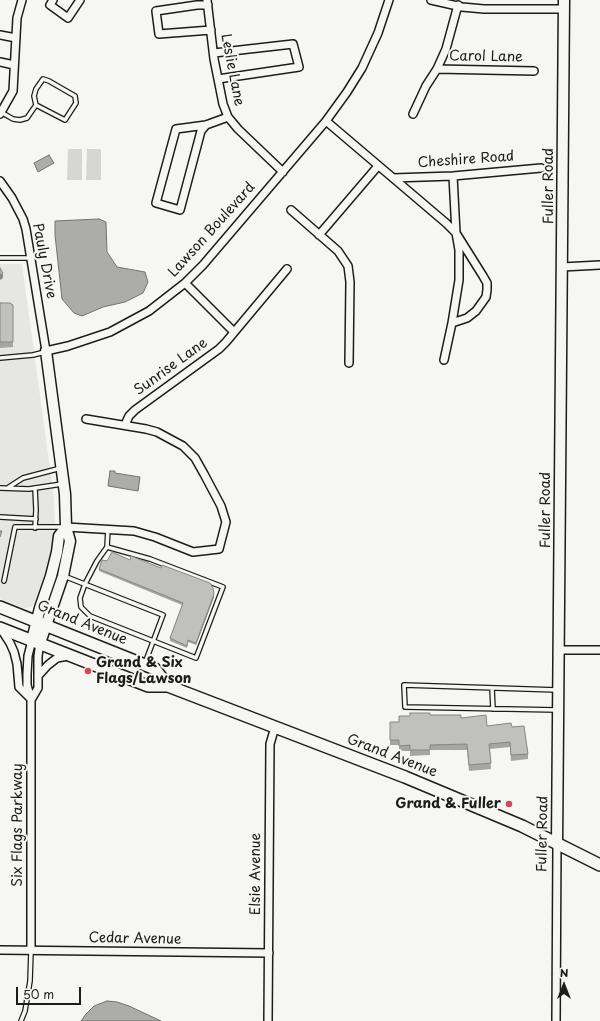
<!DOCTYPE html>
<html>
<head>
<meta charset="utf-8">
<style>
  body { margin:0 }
  #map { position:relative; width:600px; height:1021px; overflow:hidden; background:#f6f6f2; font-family:"Playpen Sans",sans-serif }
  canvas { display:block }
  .north { position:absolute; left:544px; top:965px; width:40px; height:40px; -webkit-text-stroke:3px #f6f6f2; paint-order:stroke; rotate:0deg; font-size:11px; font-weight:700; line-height:16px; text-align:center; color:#1c1c1c }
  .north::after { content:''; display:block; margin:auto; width:14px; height:18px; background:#1c1c1c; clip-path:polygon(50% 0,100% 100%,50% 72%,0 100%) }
  .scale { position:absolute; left:16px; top:987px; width:65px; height:18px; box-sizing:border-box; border:2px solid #1c1c1c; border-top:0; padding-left:5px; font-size:12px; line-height:14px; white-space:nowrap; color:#1c1c1c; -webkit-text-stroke:3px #f6f6f2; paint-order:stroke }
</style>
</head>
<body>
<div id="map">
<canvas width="600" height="1021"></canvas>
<div class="north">N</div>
<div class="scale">50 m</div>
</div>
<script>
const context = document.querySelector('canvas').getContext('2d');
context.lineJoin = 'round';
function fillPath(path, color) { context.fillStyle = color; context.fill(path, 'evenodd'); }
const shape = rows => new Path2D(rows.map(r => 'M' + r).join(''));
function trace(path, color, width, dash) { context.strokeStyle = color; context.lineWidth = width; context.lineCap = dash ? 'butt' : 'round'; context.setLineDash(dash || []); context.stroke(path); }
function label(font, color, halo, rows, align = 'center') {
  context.font = font + ' "Playpen Sans",sans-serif'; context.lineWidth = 4; context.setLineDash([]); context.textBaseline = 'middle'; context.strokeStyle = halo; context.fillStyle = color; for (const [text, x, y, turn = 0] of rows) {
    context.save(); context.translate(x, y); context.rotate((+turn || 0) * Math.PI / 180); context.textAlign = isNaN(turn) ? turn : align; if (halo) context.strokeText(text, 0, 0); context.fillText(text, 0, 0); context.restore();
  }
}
fillPath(shape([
  [0,264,22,264,54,498,55,531,53,550,47,573,36,603,31,607,24,608,0,599]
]), '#e6e6e2');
fillPath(shape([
  [68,149,82,149,82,180,67,180],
  [87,149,101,149,101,180,86,180]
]), '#d6d6d2');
const water = shape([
  [49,155,54,163,38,172,34,163,49,155],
  [99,219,106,222,107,252,117,267,145,272,148,282,143,293,125,302,103,307,82,316,74,313,62,299,55,235,55,221,99,219],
  [110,471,115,471,115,473,140,477,138,491,108,486,110,471],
  [107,1001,117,1002,129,1006,161,1021,81,1021,86,1014,94,1006,107,1001]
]);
fillPath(water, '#acaca9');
trace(water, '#727271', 1);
const lane = shape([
  [1,112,13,119,20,120,27,118,36,105,34,96,36,89,43,79,49,81,75,96,76,103,65,120,36,105],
  [0,258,31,258],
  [0,358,33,355,45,352],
  [9,487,23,478,61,468],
  [0,488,29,489,62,484],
  [0,517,36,519],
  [35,528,36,510,35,488],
  [107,547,150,559,223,587,196,658,90,616,81,607,80,598,85,584,97,561,107,547,108,529],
  [64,576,163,615,145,663],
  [4,581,15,527,63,527],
  [492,688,493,709],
  [557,710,405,707,404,685,557,690],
  [21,1021,25,1011,30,981,31,951]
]);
const street = shape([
  [53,0,50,5,68,18,80,0],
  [207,0,214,59,223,104,228,117,238,129,283,172],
  [431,0,462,7,484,9,564,9],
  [208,5,197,5,156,11,159,34,211,30],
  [0,35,16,38],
  [214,53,293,44,299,67,218,79],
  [0,62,14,65],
  [437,69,534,71],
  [0,114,13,91,17,18,22,0],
  [413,114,426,86,437,69,446,49,458,5],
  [326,121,446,223,456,233,459,250,459,280,452,323],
  [206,125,201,131,180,210,156,203,176,129,206,125,228,117],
  [393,178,453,176,541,168],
  [0,181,12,198,23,219,26,229,46,351,68,346,110,332,149,311,185,283,203,265,326,121,347,92,362,68,378,33,389,0],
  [291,210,338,251,348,266,350,282,349,363],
  [319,235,378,166],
  [562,267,600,265],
  [185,283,234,332],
  [444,360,452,323,467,318,476,311,486,297,487,290,487,283,483,276,456,233,453,176],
  [125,425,129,416,135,410,219,349,226,342,287,269],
  [66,527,134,531,155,537,193,552,219,549,226,522,221,506,204,474,195,458,183,446,157,432,146,429,86,419],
  [1,629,10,643,14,652,17,664,19,687,31,699],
  [559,650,600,650],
  [38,676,48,665,57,658,68,656],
  [31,700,38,688,38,656,40,643],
  [0,950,269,953],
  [31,951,31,700,27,685,27,674,28,656,32,640],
  [268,1021,270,744,275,727],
  [556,1021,557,844]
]);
const secondary = shape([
  [32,640,40,608,51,576,57,552,59,536,66,527],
  [40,643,63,576,70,541,66,527,65,494,46,351],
  [557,844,564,0]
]);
const primary = shape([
  [0,607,155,669,168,686],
  [0,628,148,686,168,686,405,777,522,826,600,865]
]);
trace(lane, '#1c1c1c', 6);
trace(street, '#1c1c1c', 10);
trace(secondary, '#1c1c1c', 13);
trace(primary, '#1c1c1c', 14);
trace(lane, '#f6f6f2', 3.5);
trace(street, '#f6f6f2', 7);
trace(secondary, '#f6f6f2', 10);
trace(primary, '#f6f6f2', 11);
fillPath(shape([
  [0,303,13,305,13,347,0,348],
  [99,569,214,597,196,645,188,642,187,648,170,641,170,638,182,605,99,571],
  [430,715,461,718,487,726,512,727,528,754,528,759,511,761,510,747,490,749,491,769,469,771,467,750,430,750,430,755,410,756,410,751,399,751,399,745,390,745,390,722,399,722]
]), '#a5a5a3');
fillPath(shape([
  [3,273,3,278,0,280,0,275],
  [214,594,214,597,196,645,196,643]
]), '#868684');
const building = shape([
  [0,268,3,273,0,275,0,268],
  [0,303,10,303,13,305,13,342,0,342,0,303],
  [0,531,2,531,0,537,0,531],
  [112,552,130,560,131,556,161,568,162,565,210,583,213,588,214,594,196,643,188,640,187,646,170,638,183,603,99,569,102,560,107,561,112,552],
  [410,713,430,713,430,715,461,715,461,718,486,715,487,726,511,723,512,727,524,726,528,754,511,755,510,742,489,744,491,763,469,765,467,744,430,745,430,750,410,750,410,745,399,746,399,740,390,740,390,722,399,722,399,716,410,716,410,713]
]);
fillPath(building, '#c0c0bd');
trace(building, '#868684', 1);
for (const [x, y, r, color] of [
  [88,671,4,"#d1495b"],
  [509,804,4,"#d1495b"]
]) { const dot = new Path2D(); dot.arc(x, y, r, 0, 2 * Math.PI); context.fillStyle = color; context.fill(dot); trace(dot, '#f6f6f2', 1.5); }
label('14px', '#1c1c1c', '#f6f6f2', [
  ["Carol Lane",486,57,1],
  ["Leslie Lane",232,70,79],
  ["Cheshire Road",466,160,-4],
  ["Fuller Road",549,186,-90],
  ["Lawson Boulevard",212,230,-48],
  ["Pauly Drive",44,261,79],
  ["Sunrise Lane",171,367,-36],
  ["Fuller Road",546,510,-90],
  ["Grand Avenue",82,623,22],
  ["Grand Avenue",392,756,21],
  ["Six Flags Parkway",18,825,-90],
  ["Fuller Road",543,834,-89],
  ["Elsie Avenue",256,874,-90],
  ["Cedar Avenue",135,939,1]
]);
label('bold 14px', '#1c1c1c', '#f6f6f2', [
  ["Grand & Six",96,663],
  ["Flags/Lawson",96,679],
  ["Grand & Fuller",501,804,"right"]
], 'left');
</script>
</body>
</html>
